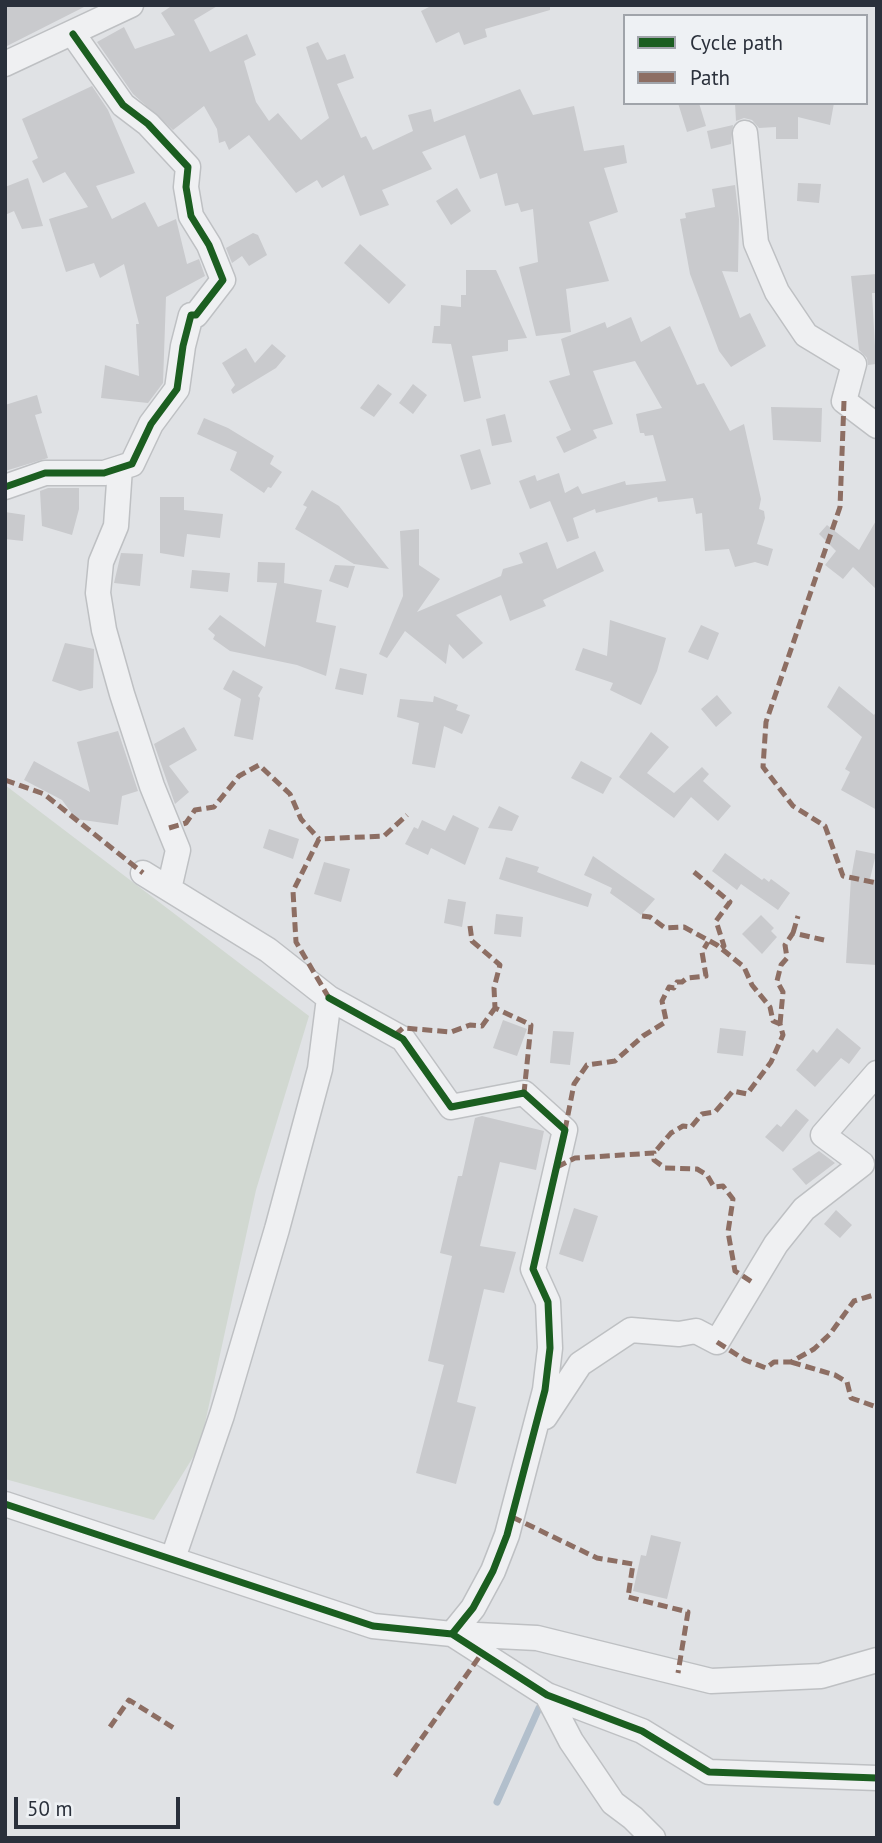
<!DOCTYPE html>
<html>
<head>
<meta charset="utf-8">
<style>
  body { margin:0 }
  #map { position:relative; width:882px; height:1843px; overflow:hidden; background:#e0e2e5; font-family:"PT Sans",sans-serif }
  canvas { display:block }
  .frame { position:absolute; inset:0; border:7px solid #2a303b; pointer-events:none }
  .legend { position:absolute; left:623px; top:14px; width:245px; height:91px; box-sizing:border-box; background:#eef1f4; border:2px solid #a0a4aa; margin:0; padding:9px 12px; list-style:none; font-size:21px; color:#2a303b }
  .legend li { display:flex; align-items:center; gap:14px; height:35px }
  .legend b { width:35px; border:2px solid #a0a4aa }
  .scale { position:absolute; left:14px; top:1797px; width:166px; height:32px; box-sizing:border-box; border:4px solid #2a303b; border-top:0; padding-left:9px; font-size:21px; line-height:24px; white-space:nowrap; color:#2a303b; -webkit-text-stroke:5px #eef1f4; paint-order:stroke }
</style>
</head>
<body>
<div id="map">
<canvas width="882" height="1843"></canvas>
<div class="frame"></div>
<ul class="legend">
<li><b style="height:9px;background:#1b5e20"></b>Cycle path</li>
<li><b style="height:9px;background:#8d6e63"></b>Path</li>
</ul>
<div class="scale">50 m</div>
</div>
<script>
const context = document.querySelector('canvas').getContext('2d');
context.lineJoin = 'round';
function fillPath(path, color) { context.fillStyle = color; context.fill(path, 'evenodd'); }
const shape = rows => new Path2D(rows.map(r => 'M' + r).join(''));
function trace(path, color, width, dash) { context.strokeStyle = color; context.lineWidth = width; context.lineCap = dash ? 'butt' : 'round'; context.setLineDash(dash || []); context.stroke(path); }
fillPath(shape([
  [5,785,309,1016,256,1190,200,1446,154,1520,5,1479]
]), '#d1d8d1');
trace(shape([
  [497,1802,539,1708]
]), '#b2bfcc', 7);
fillPath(shape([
  [5,5,88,5,5,47],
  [173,5,219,5,194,20,210,52,247,34,256,55,244,61,256,102,269,121,278,113,301,140,329,118,306,47,318,42,327,60,345,54,354,78,337,84,361,138,366,136,373,150,413,131,408,115,431,109,434,122,520,89,533,115,574,106,584,151,624,145,627,163,604,168,618,212,589,222,609,281,566,289,571,332,536,336,519,267,538,262,533,209,521,212,518,203,505,206,497,173,480,179,465,135,422,152,432,169,382,190,389,205,360,216,344,175,322,188,317,180,296,193,249,135,229,150,225,141,219,143,217,129,204,106,173,130,133,94,97,42,124,27,135,49,175,35,161,13],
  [433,5,550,5,550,10,485,29,487,37,464,45,459,32,436,43,421,11],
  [92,86,108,110,135,173,96,186,112,219,145,202,158,227,176,219,187,264,199,259,205,276,166,297,163,383,148,403,101,398,105,365,139,376,136,324,139,324,124,264,100,278,94,263,66,272,49,219,88,207,65,172,43,183,32,161,38,158,22,119],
  [678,103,699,103,706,126,687,132],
  [735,103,834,103,830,125,798,117,798,139,776,139,776,127,759,128,752,120,744,118,736,121],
  [733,125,731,144,711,149,707,131],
  [28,178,43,226,22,229,14,211,5,215,5,187],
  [798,183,821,184,819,203,797,201],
  [735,185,739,219,738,272,722,271,740,318,750,313,766,346,731,367,719,351,690,274,680,219,686,218,685,213,715,207,712,189],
  [457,188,471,211,451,225,436,201],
  [253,233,258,235,267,255,249,266,242,256,232,263,226,248],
  [360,244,406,285,389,304,344,263],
  [466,270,496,270,527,338,508,340,508,351,472,356,481,398,464,402,451,344,432,343,434,326,440,326,441,305,461,307,461,295,466,295],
  [877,274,877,293,872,293,876,364,868,365,867,358,859,350,851,276],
  [631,317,641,342,670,326,697,385,704,383,730,431,744,424,761,499,759,509,764,511,765,518,757,544,773,549,768,566,755,562,735,567,729,549,705,551,702,513,696,514,693,498,658,502,657,497,596,513,595,509,573,518,579,538,567,542,550,501,530,509,519,481,535,475,537,481,559,473,565,493,578,486,582,494,625,481,626,485,666,481,653,435,645,436,644,433,640,433,636,414,662,408,635,361,593,371,613,424,593,430,597,438,564,453,556,437,571,430,549,381,570,375,561,339,605,322,607,328],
  [272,344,286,356,276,368,233,394,231,390,235,385,222,363,246,348,255,363],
  [378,384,392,394,374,417,360,408],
  [413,384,427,395,413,414,399,403],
  [37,395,42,413,35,415,48,458,5,471,5,405],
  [771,407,822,408,821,442,773,440],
  [505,414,512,442,492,446,486,419],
  [204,418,228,428,274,456,270,464,282,472,271,488,268,487,264,493,230,470,237,452,197,434],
  [480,449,491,484,471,490,460,455],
  [48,488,79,488,79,509,72,535,42,526,40,491],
  [312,490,339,506,389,569,354,564,295,529,307,507,303,505],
  [160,497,184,497,184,510,223,514,220,538,187,534,184,557,160,553],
  [5,512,25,515,23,541,5,539],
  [877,519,877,590,853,567,843,579,825,565,836,551,819,534,827,525,859,550],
  [419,529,419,565,440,579,417,612,501,576,503,569,523,563,519,553,547,542,557,569,595,551,604,571,543,600,546,606,510,621,501,595,456,615,483,643,463,659,449,644,446,664,405,631,387,658,379,654,403,596,400,531],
  [121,553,143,554,140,586,114,583],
  [258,562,285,563,284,583,322,590,316,622,336,626,326,676,297,665,230,651,213,639,215,635,208,629,220,615,265,647,277,583,257,582],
  [335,565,355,566,348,588,329,581],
  [192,570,230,573,228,592,190,588],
  [610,620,666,638,657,671,641,705,610,690,613,683,575,670,583,648,607,656],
  [701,625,719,633,708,660,688,652],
  [65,643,94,649,93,688,80,691,52,681],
  [340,668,367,674,363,695,335,689],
  [233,670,263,687,258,696,260,698,253,740,234,736,241,699,223,689],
  [839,686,874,715,877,710,877,810,841,790,850,772,845,769,862,737,827,707],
  [717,695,732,713,716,727,701,709],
  [434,696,458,705,456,710,470,715,462,734,444,726,435,768,412,764,419,723,397,717,400,699,433,702],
  [184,727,197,750,169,766,189,792,175,804,154,744],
  [118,731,138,791,122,796,118,825,76,819,62,800,24,780,34,761,90,792,77,742],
  [651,732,669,747,647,773,674,793,702,767,709,774,703,781,731,806,718,821,691,797,674,818,619,777],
  [581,761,612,778,603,794,571,778],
  [499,806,519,816,512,831,488,828],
  [453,815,479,828,465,865,431,848,428,855,405,844,414,827,418,829,422,820,445,831],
  [269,829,299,839,293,859,263,848],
  [856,850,876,854,870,879,877,880,877,965,846,963,851,878],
  [725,853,762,880,764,878,769,882,771,879,790,893,778,910,741,884,737,890,712,871],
  [593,856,655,899,641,915,610,893,612,888,584,875],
  [506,857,539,867,537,872,592,894,588,907,499,879],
  [324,862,350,869,341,902,314,894],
  [448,899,466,902,462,927,444,923],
  [496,914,523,917,521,937,494,934],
  [761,915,774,928,771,931,777,937,762,954,742,934],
  [503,1020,527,1029,517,1056,493,1048],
  [720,1028,746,1031,743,1056,717,1053],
  [837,1028,861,1048,849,1064,841,1058,815,1087,796,1070,813,1049,817,1053],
  [553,1031,574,1032,570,1065,550,1063],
  [796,1109,809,1120,783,1152,765,1137,777,1124,781,1127],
  [482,1116,544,1131,536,1170,500,1162,480,1246,516,1252,504,1293,484,1289,457,1402,476,1407,456,1484,416,1473,444,1365,428,1361,452,1256,440,1253,458,1176,462,1176,475,1118],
  [819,1151,835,1163,806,1185,792,1169],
  [574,1208,598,1216,583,1262,559,1254],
  [836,1210,852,1225,840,1238,824,1224],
  [651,1535,681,1542,667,1599,633,1591,641,1555,646,1556]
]), '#c9cacd');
const minor = shape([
  [5,64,131,5],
  [745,133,756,243,777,292,806,335,854,364,844,401,877,426],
  [120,468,116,526,101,562,98,593,104,630,122,694,152,786,178,850,169,889],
  [5,487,45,473,104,473,132,464,151,424,177,389,183,346,191,315,196,315,223,280,209,245,191,216,186,187,188,167,148,124,123,105,73,34],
  [143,873,268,950,329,998,320,1069,277,1229,222,1415,173,1558],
  [329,998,403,1039,451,1107,524,1093,565,1130,533,1269,548,1302,550,1348,545,1390,507,1535,493,1571,473,1608,452,1634],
  [545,1417,580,1364,631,1330,679,1334,696,1331,717,1342,776,1244,804,1209,862,1164,823,1135,877,1073],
  [5,1504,373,1626,452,1634,547,1695,642,1731,709,1772,877,1778],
  [457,1634,537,1638,711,1681,821,1676,877,1660],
  [547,1695,571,1741,613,1803,633,1818,653,1838]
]);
trace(minor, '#bec0c3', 27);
trace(minor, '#eff0f2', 24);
trace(shape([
  [844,401,840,507,766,722,763,767,793,806,825,826,843,876,877,883],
  [5,780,44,794,143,873],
  [169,828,186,823,195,810,214,807,239,776,259,765,290,794,301,819,319,839],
  [694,872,730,902,716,921,724,946,721,948],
  [642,916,650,917,665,928,684,927,717,945,744,967,752,985,770,1007,773,1021,780,1024,783,1035,771,1062,747,1094,733,1091,715,1112,702,1114,691,1127,683,1126,671,1133,654,1153],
  [470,926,472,941,500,965,494,988,495,1008,531,1025,524,1093],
  [793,933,798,916],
  [329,998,296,942,293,891,319,839,384,836,407,815],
  [780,1024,783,992,777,981,781,965,787,958,785,945,793,933,824,940],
  [395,1035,403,1028,451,1032,470,1025,482,1026,495,1008],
  [565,1130,574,1084,587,1065,615,1061,643,1036,664,1023,666,1020,662,1001,669,987,674,988,677,982,682,982,687,978,706,976,702,952,708,942],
  [557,1167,575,1158,654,1153,654,1160,665,1168,697,1169,707,1175,714,1187,723,1186,733,1199,728,1232,735,1271,752,1282],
  [717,1342,745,1360,766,1368,774,1362,791,1362,814,1349,830,1334,854,1301,877,1294],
  [791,1362,835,1375,847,1382,851,1398,877,1407],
  [512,1517,597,1558,633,1564,628,1597,688,1612,678,1673],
  [110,1727,129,1700,177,1730],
  [395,1776,482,1653]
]), '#8d6e63', 5, [10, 5]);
trace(shape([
  [5,487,45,473,104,473,132,464,151,424,177,389,183,346,191,315,196,315,223,280,209,245,191,216,186,187,188,167,148,124,123,105,73,34],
  [329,998,403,1039,451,1107,524,1093,565,1130,533,1269,548,1302,550,1348,545,1390,507,1535,493,1571,473,1608,452,1634],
  [5,1504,373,1626,452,1634,547,1695,642,1731,709,1772,877,1778]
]), '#1b5e20', 7);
</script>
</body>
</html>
